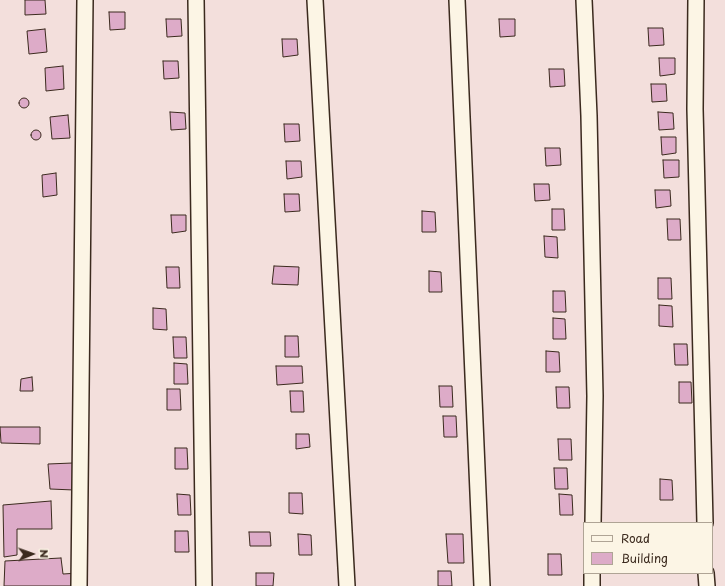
<!DOCTYPE html>
<html>
<head>
<meta charset="utf-8">
<style>
  body { margin:0 }
  #map { position:relative; width:725px; height:586px; overflow:hidden; background:#f3dfdc; font-family:"Playpen Sans",sans-serif }
  canvas { display:block }
  .legend { position:absolute; left:583px; top:522px; width:130px; height:52px; box-sizing:border-box; background:#fcf5e5; border:1px solid #afa495; margin:0; padding:5px 7px; list-style:none; font-size:12px; color:#3b2a1e }
  .legend li { display:flex; align-items:center; gap:8px; height:20px }
  .legend b { width:20px; border:1px solid #afa495 }
  .north { position:absolute; left:12px; top:534px; width:40px; height:40px; -webkit-text-stroke:3px #fcf5e5; paint-order:stroke; rotate:88deg; font-size:11px; font-weight:700; line-height:16px; text-align:center; color:#3b2a1e }
  .north::after { content:''; display:block; margin:auto; width:14px; height:18px; background:#3b2a1e; clip-path:polygon(50% 0,100% 100%,50% 72%,0 100%) }
</style>
</head>
<body>
<div id="map">
<canvas width="725" height="586"></canvas>
<ul class="legend">
<li><b style="height:5px;background:#fcf5e5"></b>Road</li>
<li><b style="height:11px;background:#ddabc8"></b>Building</li>
</ul>
<div class="north">N</div>
</div>
<script>
const context = document.querySelector('canvas').getContext('2d');
context.lineJoin = 'round';
function fillPath(path, color) { context.fillStyle = color; context.fill(path, 'evenodd'); }
const shape = rows => new Path2D(rows.map(r => 'M' + r).join(''));
function trace(path, color, width, dash) { context.strokeStyle = color; context.lineWidth = width; context.lineCap = dash ? 'butt' : 'round'; context.setLineDash(dash || []); context.stroke(path); }
const building = shape([
  [25,0,45,0,46,14,25,15,25,0],
  [109,12,125,12,125,29,110,30,109,12],
  [166,19,181,19,182,36,167,37,166,19],
  [499,19,515,19,515,36,500,37,499,19],
  [648,28,663,28,664,45,649,46,648,28],
  [45,29,47,52,29,54,27,31,45,29],
  [282,39,297,39,298,55,283,57,282,39],
  [659,58,675,58,675,74,660,76,659,58],
  [163,61,178,61,179,78,164,79,163,61],
  [63,66,64,89,46,91,45,68,63,66],
  [549,69,564,69,565,86,550,87,549,69],
  [651,84,666,84,667,101,652,102,651,84],
  '19 103a5 5 0 1 1 10 0a5 5 0 1 1-10 0Z',
  [170,112,185,113,186,129,171,130,170,112],
  [658,112,673,113,674,129,659,130,658,112],
  [68,115,70,138,52,139,50,117,68,115],
  [284,124,299,124,300,141,285,142,284,124],
  '31 135a5 5 0 1 1 10 0a5 5 0 1 1-10 0Z',
  [661,137,676,137,676,153,662,155,661,137],
  [545,148,560,148,561,165,546,166,545,148],
  [663,160,679,160,679,177,664,178,663,160],
  [286,161,301,161,302,177,287,179,286,161],
  [56,173,57,195,43,197,42,175,56,173],
  [534,184,549,184,550,200,535,201,534,184],
  [655,190,670,190,671,206,656,208,655,190],
  [284,194,299,194,300,211,285,212,284,194],
  [552,209,564,209,565,230,552,230,552,209],
  [422,211,435,212,436,232,422,232,422,211],
  [171,215,186,215,186,231,172,233,171,215],
  [667,219,680,219,681,240,668,240,667,219],
  [544,236,557,237,558,258,545,257,544,236],
  [274,266,299,267,298,285,272,284,274,266],
  [166,267,179,267,180,288,167,288,166,267],
  [429,271,441,272,442,292,429,292,429,271],
  [658,278,671,278,672,299,658,299,658,278],
  [553,291,565,291,566,312,553,312,553,291],
  [659,305,672,306,673,327,659,326,659,305],
  [153,308,166,309,167,330,153,329,153,308],
  [553,318,565,319,566,339,553,339,553,318],
  [285,336,298,336,299,357,285,357,285,336],
  [173,337,186,337,187,358,174,358,173,337],
  [674,344,687,344,688,365,675,365,674,344],
  [546,351,559,352,560,372,546,372,546,351],
  [174,363,187,364,188,384,174,384,174,363],
  [276,366,302,366,303,383,277,385,276,366],
  [32,377,33,391,20,391,21,379,32,377],
  [679,382,691,382,692,403,679,403,679,382],
  [439,386,452,386,453,407,440,407,439,386],
  [556,387,569,387,570,408,557,408,556,387],
  [167,389,180,389,181,410,167,410,167,389],
  [290,391,303,391,304,412,291,412,290,391],
  [443,416,456,416,457,437,444,437,443,416],
  [0,427,40,427,40,444,1,443,0,427],
  [296,434,309,434,310,447,296,449,296,434],
  [558,439,571,439,572,460,559,460,558,439],
  [175,448,187,448,188,469,175,469,175,448],
  [73,463,74,490,50,489,48,464,73,463],
  [554,468,567,468,568,489,555,489,554,468],
  [660,479,672,480,673,500,660,500,660,479],
  [289,493,302,493,303,514,289,513,289,493],
  [177,494,190,495,191,515,178,515,177,494],
  [559,494,572,495,573,515,560,515,559,494],
  [51,501,52,529,17,529,17,555,4,557,3,505,51,501],
  [175,531,188,531,189,552,175,552,175,531],
  [249,532,270,532,271,546,250,546,249,532],
  [298,534,311,535,312,555,299,555,298,534],
  [446,534,463,534,464,563,448,563,446,534],
  [548,554,561,554,562,575,548,575,548,554],
  [61,558,63,574,79,573,78,586,4,586,5,561,61,558],
  [438,571,451,571,452,586,438,586,438,571],
  [256,573,274,573,273,586,256,586,256,573]
]);
fillPath(building, '#ddabc8');
trace(building, '#3b2a1e', 1);
const minor = shape([
  [196,0,204,586],
  [315,0,347,586],
  [457,0,482,586],
  [584,0,589,116,595,396,593,523],
  [696,0,695,109,705,523],
  [706,573,707,586],
  [79,586,85,0],
  [592,586,592,573]
]);
trace(minor, '#3b2a1e', 18);
trace(minor, '#fcf5e5', 15);
</script>
</body>
</html>
